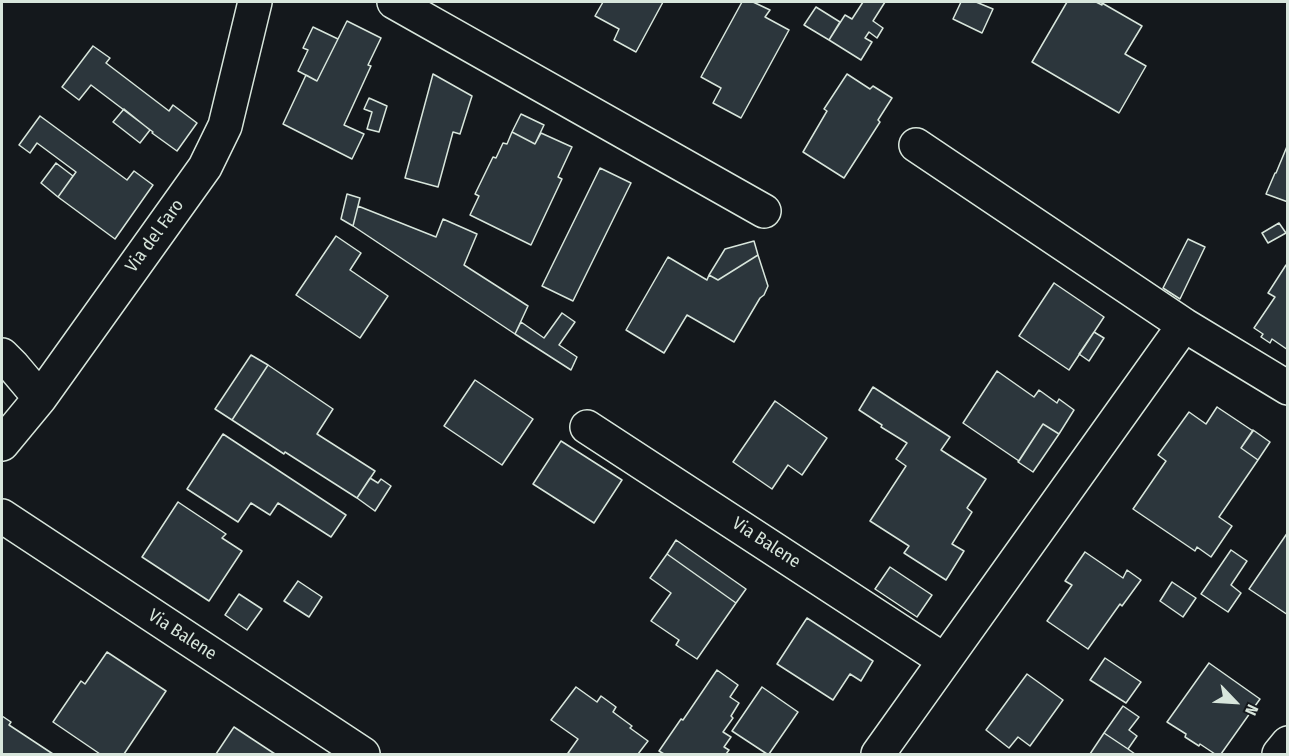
<!DOCTYPE html>
<html>
<head>
<meta charset="utf-8">
<style>
  body { margin:0 }
  #map { position:relative; width:1289px; height:756px; overflow:hidden; background:#14181c; font-family:"Fira Sans Condensed",sans-serif }
  canvas { display:block }
  .frame { position:absolute; inset:0; border:3px solid #d8e6dc; pointer-events:none }
  .north { position:absolute; left:1205px; top:672px; width:60px; height:60px; -webkit-text-stroke:4px #14181c; paint-order:stroke; rotate:115deg; font-size:16px; font-weight:700; line-height:24px; text-align:center; color:#d8e6dc }
  .north::after { content:''; display:block; margin:auto; width:21px; height:27px; background:#d8e6dc; clip-path:polygon(50% 0,100% 100%,50% 72%,0 100%) }
</style>
</head>
<body>
<div id="map">
<canvas width="1289" height="756"></canvas>
<div class="frame"></div>
<div class="north">N</div>
</div>
<script>
const context = document.querySelector('canvas').getContext('2d');
context.lineJoin = 'round';
function fillPath(path, color) { context.fillStyle = color; context.fill(path, 'evenodd'); }
const shape = rows => new Path2D(rows.map(r => 'M' + r).join(''));
function trace(path, color, width, dash) { context.strokeStyle = color; context.lineWidth = width; context.lineCap = dash ? 'butt' : 'round'; context.setLineDash(dash || []); context.stroke(path); }
function label(font, color, halo, rows, align = 'center') {
  context.font = font + ' "Fira Sans Condensed",sans-serif'; context.lineWidth = 4.5; context.setLineDash([]); context.textBaseline = 'middle'; context.strokeStyle = halo; context.fillStyle = color; for (const [text, x, y, turn = 0] of rows) {
    context.save(); context.translate(x, y); context.rotate((+turn || 0) * Math.PI / 180); context.textAlign = isNaN(turn) ? turn : align; if (halo) context.strokeText(text, 0, 0); context.fillText(text, 0, 0); context.restore();
  }
}
const building = shape([
  [603,2,663,2,636,52,614,40,619,29,595,16,603,2],
  [742,2,753,2,770,10,765,17,789,30,741,118,713,103,721,88,701,77,742,2],
  [863,2,885,2,873,21,883,28,877,38,869,32,865,38,872,42,861,60,829,40,845,15,852,19,863,2],
  [961,2,976,2,993,9,982,33,953,19,961,2],
  [1067,2,1096,2,1102,5,1102,3,1142,26,1125,54,1146,66,1119,113,1032,62,1067,2],
  [816,7,840,22,829,40,804,25,816,7],
  [347,21,381,38,368,65,371,66,344,125,364,134,352,159,283,124,306,75,317,81,347,21],
  [313,27,338,39,317,81,298,71,308,50,303,48,313,27],
  [93,46,110,58,106,63,169,111,173,105,197,123,177,151,152,133,153,132,91,85,79,100,62,87,93,46],
  [433,74,472,96,460,134,453,132,438,187,405,178,433,74],
  [847,74,870,89,873,86,892,98,878,120,880,122,844,178,803,152,827,111,824,109,847,74],
  [369,98,387,106,379,132,367,129,372,112,364,109,369,98],
  [124,109,150,130,140,143,113,122,124,109],
  [521,114,544,125,535,144,512,132,521,114],
  [40,116,127,180,134,171,153,185,115,239,58,197,76,172,37,143,30,153,19,145,40,116],
  [512,132,535,144,541,133,572,147,558,177,562,179,531,245,470,215,479,196,475,194,493,157,496,158,503,143,507,144,512,132],
  [1288,144,1288,202,1266,194,1275,173,1276,173,1288,144],
  [56,163,73,176,58,197,41,183,56,163],
  [600,168,631,183,573,301,542,286,600,168],
  [347,194,360,198,353,226,341,219,347,194],
  [358,206,436,237,443,219,477,234,464,265,528,306,515,334,353,226,358,206],
  [1279,223,1286,233,1268,243,1262,233,1279,223],
  [336,236,361,253,350,270,388,296,360,338,296,295,336,236],
  [1188,239,1205,247,1180,299,1163,288,1188,239],
  [754,241,758,255,718,280,709,275,725,249,754,241],
  [758,255,768,286,764,295,760,298,734,342,687,315,664,353,626,330,668,257,707,280,709,275,718,280,758,255],
  [1286,265,1288,266,1288,350,1272,339,1270,343,1261,337,1263,334,1254,328,1275,297,1268,293,1286,265],
  [1054,283,1104,317,1069,370,1019,336,1054,283],
  [562,313,575,322,559,345,577,357,571,370,515,334,521,322,544,338,562,313],
  [1094,332,1104,338,1089,361,1079,354,1094,332],
  [251,355,268,365,232,420,215,409,251,355],
  [268,365,333,409,317,434,375,471,357,498,285,452,284,454,232,420,268,365],
  [997,371,1034,397,1039,390,1057,403,1059,399,1074,410,1059,434,1043,424,1019,461,963,423,997,371],
  [475,380,533,419,502,465,444,426,475,380],
  [873,387,950,437,941,450,986,479,967,508,972,512,952,544,964,551,946,580,904,553,909,546,870,521,906,466,896,459,907,443,881,427,882,425,859,410,873,387],
  [775,401,827,438,802,475,788,465,772,489,733,462,775,401],
  [1217,407,1253,431,1241,448,1258,460,1219,517,1232,526,1211,557,1197,547,1195,551,1133,509,1166,461,1158,455,1189,412,1206,424,1217,407],
  [1043,424,1059,434,1033,472,1018,462,1043,424],
  [1253,430,1270,442,1258,460,1241,448,1253,430],
  [223,434,346,515,331,537,278,503,270,515,251,503,238,522,187,489,223,434],
  [561,441,622,480,594,523,533,484,561,441],
  [370,478,378,483,381,479,391,486,375,511,357,498,370,478],
  [178,502,226,534,222,538,242,551,209,601,142,557,178,502],
  [1288,532,1288,615,1249,589,1288,532],
  [676,540,746,589,736,603,667,554,676,540],
  [1231,550,1247,561,1231,585,1241,593,1228,612,1201,594,1231,550],
  [1085,552,1123,578,1127,570,1141,580,1122,606,1120,604,1088,649,1047,621,1072,585,1065,581,1085,552],
  [667,554,736,603,697,659,676,645,679,640,651,621,671,593,650,578,667,554],
  [890,567,932,595,917,617,875,589,890,567],
  [298,581,322,597,309,617,284,601,298,581],
  [1172,582,1196,598,1183,617,1160,601,1172,582],
  [239,594,262,609,247,630,225,615,239,594],
  [807,618,873,661,861,681,850,674,833,700,777,664,807,618],
  [107,652,166,691,124,754,100,754,53,722,81,681,85,684,107,652],
  [1105,658,1141,682,1126,703,1090,680,1105,658],
  [1209,663,1260,699,1221,754,1215,754,1200,744,1199,746,1185,737,1186,734,1167,722,1209,663],
  [717,670,738,685,730,697,739,703,731,716,733,718,723,732,731,737,724,747,729,750,726,754,664,754,659,751,681,719,683,720,717,670],
  [1027,674,1063,700,1030,746,1018,737,1009,748,986,730,1027,674],
  [576,687,597,702,601,696,616,707,613,712,632,726,630,728,648,741,638,754,571,754,568,753,578,739,551,720,576,687],
  [762,687,798,712,769,754,767,754,732,731,762,687],
  [1123,706,1139,717,1129,730,1137,736,1128,749,1104,733,1123,706],
  [2,716,11,722,9,725,53,754,2,754,2,716],
  [234,727,275,754,216,754,234,727],
  [1104,733,1128,749,1135,754,1090,754,1104,733]
]);
fillPath(building, '#2c363c');
trace(building, '#d8e6dc', 1.5);
const street = shape([
  [394,2,764,211],
  [916,145,1184,325,1288,388],
  [2,355,13,366,40,398],
  [587,427,944,660],
  [2,444,40,398,205,167,225,126,255,2],
  [2,516,363,754],
  [878,754,1184,325],
  [1279,754,1288,743]
]);
trace(street, '#d8e6dc', 36);
trace(street, '#14181c', 33);
label('18px', '#d8e6dc', '#14181c', [
  ["Via del Faro",155,236,-54],
  ["Via Balene",766,543,33],
  ["Via Balene",182,635,33]
]);
</script>
</body>
</html>
